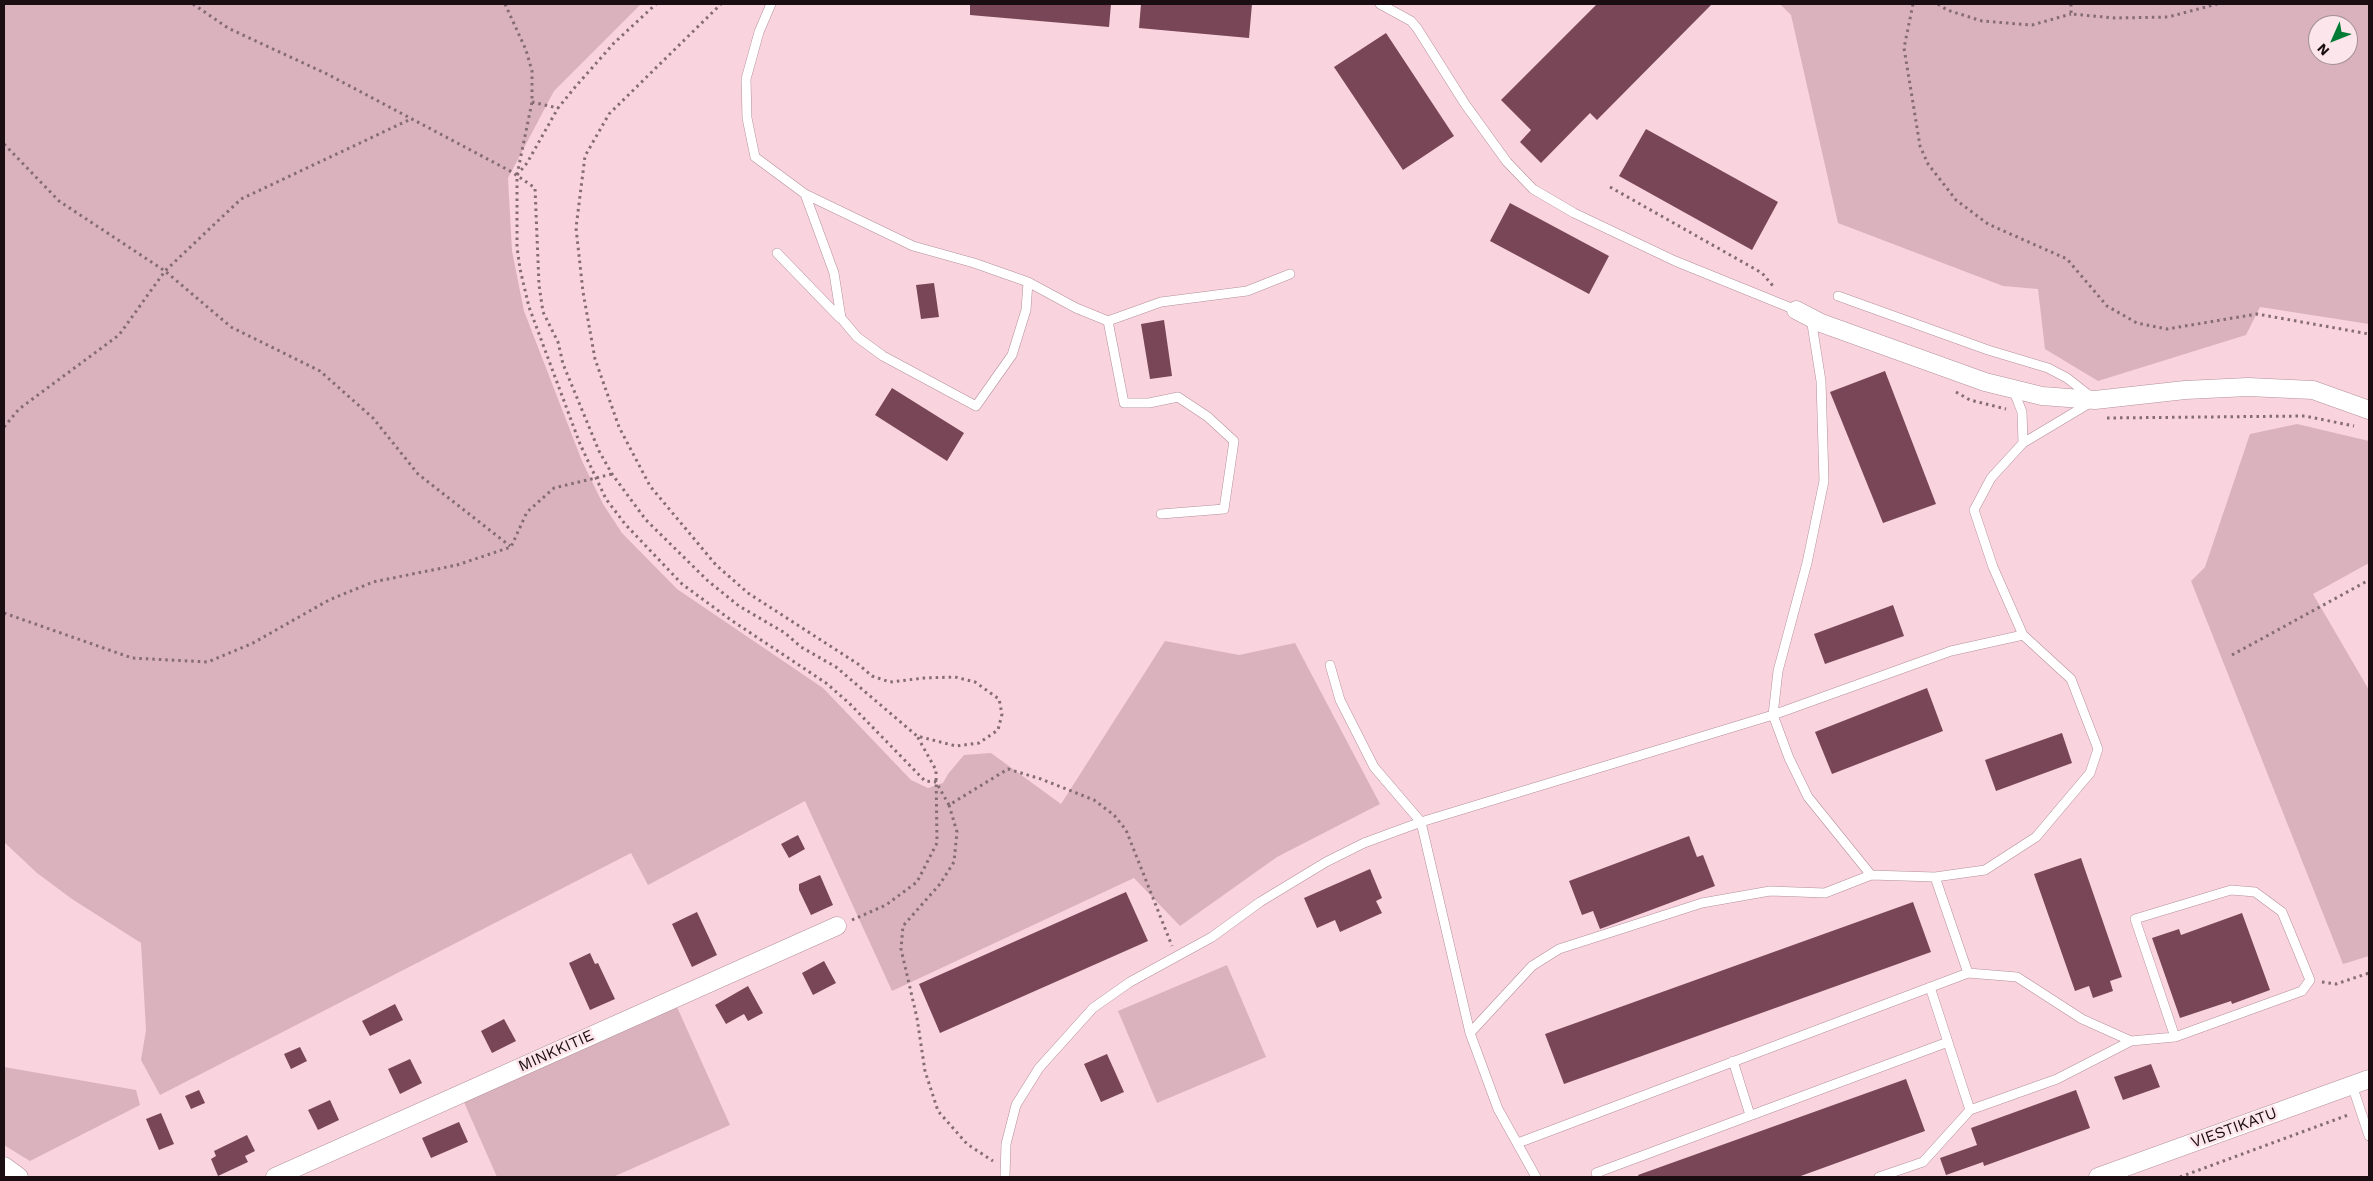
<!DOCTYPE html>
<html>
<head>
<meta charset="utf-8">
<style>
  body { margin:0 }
  #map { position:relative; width:2373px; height:1181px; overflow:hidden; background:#f9d3de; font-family:"Work Sans",sans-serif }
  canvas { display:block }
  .frame { position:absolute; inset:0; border:5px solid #1a0e12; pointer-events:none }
  .north { position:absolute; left:2308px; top:15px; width:50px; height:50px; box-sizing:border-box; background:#fce5eb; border:1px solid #a28f94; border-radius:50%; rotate:226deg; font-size:14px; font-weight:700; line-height:20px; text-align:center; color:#1a0e12 }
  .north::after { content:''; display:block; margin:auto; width:18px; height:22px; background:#027c34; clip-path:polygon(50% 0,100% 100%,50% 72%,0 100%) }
</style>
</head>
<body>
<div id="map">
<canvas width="2373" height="1181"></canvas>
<div class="frame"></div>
<div class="north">N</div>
</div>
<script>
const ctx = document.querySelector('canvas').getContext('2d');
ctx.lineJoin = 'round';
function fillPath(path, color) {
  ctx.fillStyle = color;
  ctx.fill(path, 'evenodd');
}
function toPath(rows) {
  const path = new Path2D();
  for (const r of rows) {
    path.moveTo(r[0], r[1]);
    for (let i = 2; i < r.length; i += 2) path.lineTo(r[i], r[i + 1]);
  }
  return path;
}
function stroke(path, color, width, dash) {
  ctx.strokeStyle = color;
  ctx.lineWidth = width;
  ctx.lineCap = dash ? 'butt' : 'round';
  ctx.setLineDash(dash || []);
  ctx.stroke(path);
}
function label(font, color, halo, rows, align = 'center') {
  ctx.font = font + ' "Work Sans",sans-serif';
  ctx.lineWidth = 5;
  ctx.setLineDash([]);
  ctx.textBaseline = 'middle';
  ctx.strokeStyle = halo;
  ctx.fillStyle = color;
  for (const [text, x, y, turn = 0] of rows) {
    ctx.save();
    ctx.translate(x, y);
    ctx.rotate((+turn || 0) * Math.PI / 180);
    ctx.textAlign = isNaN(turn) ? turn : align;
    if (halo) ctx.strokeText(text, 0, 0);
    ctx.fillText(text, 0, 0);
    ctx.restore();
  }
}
const green = toPath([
  [4,4,641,4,554,91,508,178,512,251,524,311,582,461,603,504,622,533,677,589,823,688,911,780,928,788,943,783,948,774,964,755,991,753,1061,804,1165,641,1239,655,1295,643,1380,804,1277,857,1180,926,1134,878,892,991,805,801,648,885,631,853,160,1095,141,1060,146,1030,141,943,72,899,37,873,4,842],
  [1780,4,2369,4,2369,324,2260,307,2246,335,2098,381,2045,349,2038,289,2003,286,1838,223,1791,15],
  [2318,25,2348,25,2348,55,2318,55],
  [2297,424,2369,441,2369,563,2313,594,2369,690,2369,956,2343,964,2191,581,2205,567,2250,434],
  [1227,965,1266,1057,1157,1103,1118,1011],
  [677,1007,730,1125,613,1177,497,1177,463,1100],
  [4,1067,136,1090,140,1105,30,1161,4,1145]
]);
const building = toPath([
  [970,4,1111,4,1109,27,970,15],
  [1141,4,1252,4,1249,38,1139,28],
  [1597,4,1712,4,1597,120,1590,113,1541,163,1520,142,1531,130,1501,100],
  [1386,33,1454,136,1403,170,1334,67],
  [1646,129,1778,202,1752,250,1619,176],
  [1510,203,1609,256,1589,294,1490,241],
  [934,283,939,317,921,319,916,285],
  [1164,320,1172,376,1150,379,1141,324],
  [1885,371,1936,504,1883,523,1830,392],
  [892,388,964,433,947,461,875,415],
  [1893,605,1904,636,1825,664,1814,634],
  [1927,688,1943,731,1832,774,1815,732],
  [2062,733,2072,763,1996,791,1985,760],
  [798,835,805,849,789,858,781,844],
  [1689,836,1697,857,1703,855,1715,886,1600,929,1593,911,1582,915,1569,881],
  [2081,858,2122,977,2110,981,2113,991,2093,998,2089,986,2075,991,2034,874],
  [1370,869,1382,898,1376,901,1382,913,1340,932,1335,920,1317,928,1304,898],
  [820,875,833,905,811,915,799,890,799,884],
  [1126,892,1148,941,940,1033,919,984],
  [1913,902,1931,952,1564,1084,1545,1034],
  [697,912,717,955,692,967,672,924],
  [2242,913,2270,990,2232,1004,2231,1001,2180,1018,2152,938,2179,929,2181,935],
  [590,953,595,964,598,963,615,999,590,1010,569,963],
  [824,961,836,983,813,995,802,973],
  [748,986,763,1013,748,1021,744,1014,726,1024,715,1005],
  [395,1004,403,1020,370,1036,362,1021],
  [504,1019,516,1041,492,1053,481,1031],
  [300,1047,307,1061,291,1069,284,1054],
  [1107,1054,1124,1092,1101,1102,1084,1064],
  [410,1059,422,1083,400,1094,388,1069],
  [2151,1064,2160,1087,2123,1100,2114,1077],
  [1906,1079,1925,1131,1798,1177,1639,1177,1638,1175],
  [199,1090,205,1103,191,1109,185,1096],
  [2076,1090,2090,1128,1984,1166,1983,1162,1946,1175,1940,1158,1977,1145,1971,1128],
  [330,1100,339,1120,318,1130,308,1110],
  [161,1113,174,1144,159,1150,146,1119],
  [459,1122,468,1142,431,1158,422,1138],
  [247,1135,255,1151,245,1156,248,1162,218,1176,211,1159,216,1156,214,1151]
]);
const path = toPath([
  [193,4,228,28,329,75,512,172,535,188,539,285,543,312,558,342,563,364,599,451,612,474,646,520,708,581,739,606,785,633,801,647,836,667,917,736,956,746,979,743,998,730,1002,714,999,699,975,682,955,677,924,678,890,682,872,676,858,664,748,593,716,565,650,486,619,427,595,359,583,292,576,228,585,156,609,114,721,4],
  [505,4,526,50,532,71,532,102,517,175,517,247,520,269,529,307,580,444,606,499,625,524,682,584,731,620,826,683,849,703,925,781,936,782,949,805,1008,769,1041,779,1094,800,1114,815,1126,830,1172,946],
  [1913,4,1904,48,1920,146,1928,164,1956,200,1988,224,2067,259,2107,306,2137,323,2167,329,2257,314,2369,334],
  [1938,4,1947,10,1982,21,2032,25,2071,14],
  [2071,4,2071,14,2115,18,2168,17,2217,4],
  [532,102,558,108],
  [4,144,59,201,165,271,231,327,320,371,373,418,418,474,510,546],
  [517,175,527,163,558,108,576,86,614,43,656,4],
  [1610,187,1762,273,1773,286],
  [1956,392,1970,400,2006,409],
  [2107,418,2305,416,2354,426],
  [4,427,19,409,119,335,165,271,241,199,411,119],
  [4,613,132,658,208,662,253,643,329,600,373,582,457,565,511,547,527,512,554,488,612,474],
  [2232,655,2369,580],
  [949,805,957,832,954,862,940,884,903,926,901,949,917,1018,925,1071,938,1111,967,1144,993,1161],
  [852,920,886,905,917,882,937,843,936,770,917,736],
  [2322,982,2336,984,2369,973],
  [2180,1177,2348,1115]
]);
const lane = toPath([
  [771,4,759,32,746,79,747,118,755,157,805,194,913,246,974,263,1028,282,1076,308,1108,321,1124,403,1149,403,1178,397,1208,417,1234,441,1224,509,1161,514],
  [1380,4,1411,21,1417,28,1465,104,1507,162,1533,189,1574,213,1675,261,1796,310],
  [805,194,834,273,841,318,857,337,883,356,976,406,1012,355,1026,310,1028,282],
  [777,253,840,318],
  [1811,318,1821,381,1824,481,1807,563,1778,671,1773,715,1789,758,1808,797,1871,875,1935,877,1985,870,2036,837,2090,773,2098,749,2071,679,2023,635,1993,567,1974,510,1991,478,2023,443,2095,400,2067,378,2048,368,1988,350,1838,296],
  [1108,321,1161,302,1247,291,1290,274],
  [2013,389,2022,412,2023,443],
  [1330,665,1340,700,1374,767,1421,822,1470,1033,1498,1109,1536,1177],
  [1935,877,1968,973],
  [1930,987,1970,1110],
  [1470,1033,1532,966,1559,949,1702,903,1770,891,1825,893,1871,875],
  [1733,1061,1750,1115],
  [2352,1085,2369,1136],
  [1518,1143,1968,973,2017,977,2082,1019,2131,1041,2175,1037,2302,991,2310,980,2282,912,2255,892,2231,890,2135,919,2175,1037],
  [1005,1177,1006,1144,1016,1105,1039,1068,1093,1008,1130,982,1212,937,1260,902,1326,862,1364,843,1421,822,1773,715,1951,651,2023,635],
  [1598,1177,1596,1173,1948,1042],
  [1879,1177,1923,1162,1970,1110,2057,1079,2131,1041]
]);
const street = toPath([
  [1796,310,1821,323,1985,382,2042,396,2095,400,2185,390,2248,387,2313,390,2369,410],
  [4,1166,19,1177],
  [275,1177,837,926],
  [2098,1177,2369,1079]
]);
const streetNames = [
  ["MINKKITIE",556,1051,-24],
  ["VIESTIKATU",2234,1128,-20]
];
fillPath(green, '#d9b2bd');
fillPath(building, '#794657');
stroke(lane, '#b4909b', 10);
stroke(street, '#b4909b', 19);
stroke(path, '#856c74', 3, [2.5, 4]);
stroke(lane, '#fff', 9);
stroke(street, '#fff', 18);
label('16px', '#1a0e12', '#fce5eb', streetNames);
</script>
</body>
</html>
